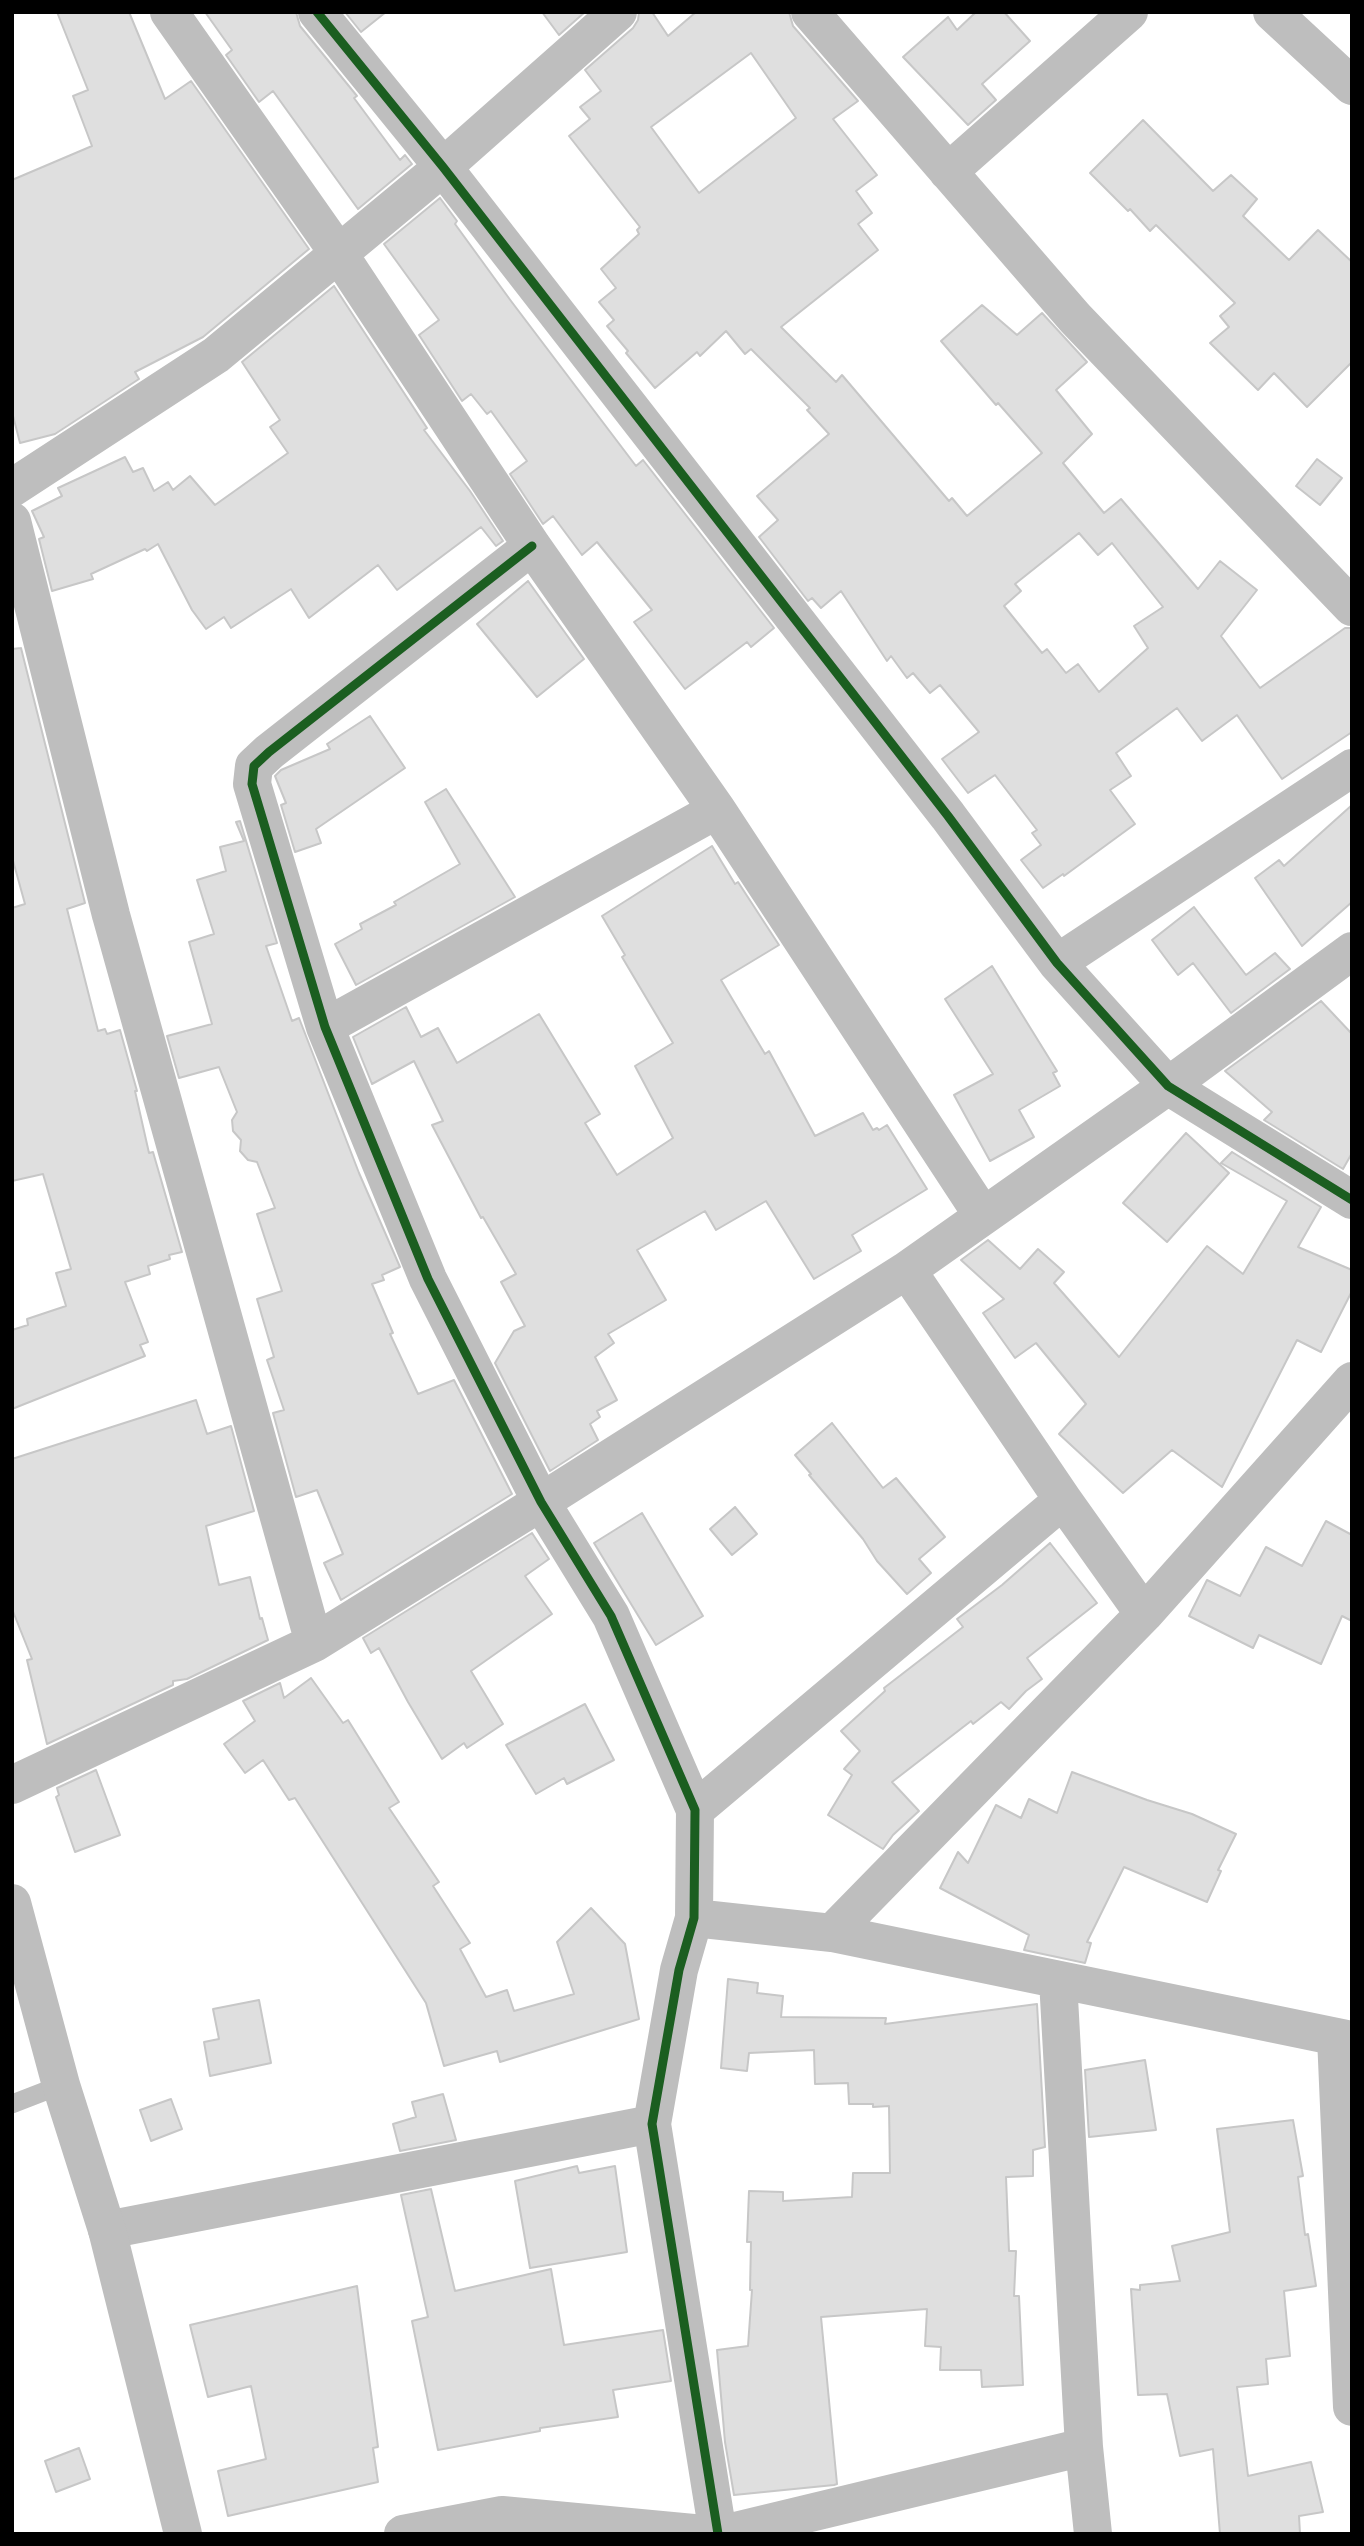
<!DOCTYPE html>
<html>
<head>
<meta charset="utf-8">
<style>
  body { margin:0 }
  #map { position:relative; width:1364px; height:2546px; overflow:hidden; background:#fff; font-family:"PT Sans Narrow",sans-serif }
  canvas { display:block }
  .frame { position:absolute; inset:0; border:14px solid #000; pointer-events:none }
</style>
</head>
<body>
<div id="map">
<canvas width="1364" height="2546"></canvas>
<div class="frame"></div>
</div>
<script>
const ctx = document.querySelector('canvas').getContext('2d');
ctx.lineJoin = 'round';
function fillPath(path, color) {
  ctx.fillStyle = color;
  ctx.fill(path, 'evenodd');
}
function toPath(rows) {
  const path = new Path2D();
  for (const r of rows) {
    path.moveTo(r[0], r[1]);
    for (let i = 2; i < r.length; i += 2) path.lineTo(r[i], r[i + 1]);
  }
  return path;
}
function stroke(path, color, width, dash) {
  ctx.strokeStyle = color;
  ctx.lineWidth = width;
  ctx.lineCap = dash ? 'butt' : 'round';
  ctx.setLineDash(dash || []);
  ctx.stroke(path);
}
const building = toPath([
  [57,12,129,12,165,99,191,81,309,249,203,337,135,372,139,379,55,434,20,443,12,412,12,180,92,146,73,96,88,90,57,12],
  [205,12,296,12,300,26,357,96,354,98,400,160,405,155,412,164,358,209,273,91,259,102,226,55,232,50,205,12],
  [345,12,386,12,361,32,345,12],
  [542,12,585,12,559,35,542,12],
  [639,12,652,12,668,36,696,12,789,12,793,26,858,101,833,119,877,175,856,191,872,213,858,224,878,250,781,327,836,382,842,375,949,501,952,498,967,516,1042,453,998,403,996,405,941,341,982,305,1017,335,1042,313,1087,362,1056,390,1092,434,1063,463,1104,513,1121,499,1198,589,1220,561,1257,590,1221,636,1260,688,1345,628,1352,628,1352,732,1282,779,1237,715,1202,741,1177,708,1116,753,1131,776,1110,790,1135,824,1064,876,1063,874,1043,888,1021,860,1041,845,1032,833,1037,830,995,775,968,793,942,759,979,732,940,685,930,693,913,673,907,678,891,656,887,661,841,591,821,608,812,598,808,601,759,537,778,520,757,496,829,434,807,410,810,408,751,349,745,354,726,331,700,356,697,352,655,388,626,353,628,351,607,326,614,320,599,302,616,288,601,269,639,234,637,230,640,227,569,136,590,119,580,107,601,91,585,70,633,28,638,20,639,12],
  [751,53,796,118,699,193,651,127,751,53],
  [1079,533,1098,555,1112,543,1163,607,1134,626,1148,648,1099,692,1078,664,1066,673,1047,649,1042,653,1004,606,1021,591,1015,584,1079,533],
  [976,12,1004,12,1030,41,982,84,996,100,968,125,903,57,948,17,957,30,976,12],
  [1143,120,1213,191,1231,175,1257,199,1243,216,1289,260,1318,230,1352,262,1352,362,1307,407,1274,373,1258,390,1210,343,1229,327,1220,316,1235,303,1156,225,1150,231,1130,209,1128,211,1090,173,1143,120],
  [440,198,457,221,455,224,511,301,636,466,643,460,774,628,751,647,747,642,685,689,634,622,652,610,597,542,582,555,553,516,543,524,510,474,527,461,491,411,487,414,471,394,462,401,419,335,439,320,384,244,440,198],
  [334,286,427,428,424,430,470,491,503,541,496,546,481,527,397,590,378,565,309,618,291,589,231,628,224,617,206,629,192,610,158,544,147,551,145,549,91,574,93,579,52,591,39,539,44,537,32,511,62,496,58,488,125,457,133,472,143,468,154,491,168,482,173,490,190,476,215,505,288,453,270,427,280,420,242,362,334,286],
  [1317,459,1342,478,1320,505,1296,486,1317,459],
  [528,581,584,659,537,697,477,624,528,581],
  [21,648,85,903,67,909,98,1031,105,1029,107,1034,120,1030,137,1091,135,1091,149,1153,153,1152,182,1252,169,1255,170,1259,148,1266,150,1274,125,1282,148,1342,140,1345,145,1356,12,1409,12,1330,28,1325,27,1319,66,1306,56,1273,71,1269,43,1174,12,1181,12,908,25,904,12,857,12,649,21,648],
  [370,716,405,768,316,829,321,843,295,852,281,805,286,803,275,776,281,770,330,749,327,744,370,716],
  [446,789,515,897,356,985,335,944,362,929,360,924,396,905,394,902,460,864,425,802,446,789],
  [1352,805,1352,902,1302,946,1255,878,1279,860,1284,866,1352,805],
  [240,821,277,943,266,946,292,1021,299,1018,359,1173,400,1267,382,1275,384,1280,372,1284,393,1333,390,1334,418,1394,454,1380,512,1494,341,1600,324,1563,343,1554,317,1490,296,1497,273,1413,284,1410,267,1360,274,1357,257,1299,282,1291,257,1214,275,1208,257,1162,248,1160,240,1151,241,1140,233,1131,232,1120,237,1112,219,1067,179,1078,167,1036,212,1024,189,942,214,934,197,880,226,871,220,847,244,841,236,822,240,821],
  [712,846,735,884,738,882,779,945,721,980,765,1054,769,1051,815,1136,863,1113,873,1130,877,1128,879,1130,887,1125,927,1189,852,1235,861,1251,814,1279,766,1201,716,1230,705,1211,637,1250,666,1300,608,1334,614,1343,595,1357,617,1400,597,1411,600,1417,590,1424,598,1440,550,1471,495,1363,514,1331,525,1326,501,1282,516,1274,483,1217,481,1218,432,1125,443,1121,414,1061,372,1084,353,1037,406,1007,421,1037,438,1028,457,1063,539,1014,600,1114,585,1123,617,1175,673,1138,635,1066,673,1043,622,957,625,955,602,916,712,846],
  [1194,907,1246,975,1275,953,1290,969,1231,1013,1193,963,1178,975,1152,940,1194,907],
  [992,966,1057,1071,1053,1073,1060,1086,1019,1110,1034,1137,990,1161,954,1095,993,1074,945,999,992,966],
  [1321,1001,1352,1034,1352,1153,1343,1169,1264,1120,1272,1112,1225,1071,1321,1001],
  [1186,1133,1229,1173,1167,1242,1123,1203,1186,1133],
  [1232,1152,1321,1207,1298,1247,1352,1270,1352,1291,1321,1352,1297,1340,1222,1487,1172,1450,1123,1493,1059,1434,1086,1404,1036,1343,1015,1358,983,1313,1004,1299,961,1260,988,1240,1020,1269,1038,1249,1064,1272,1054,1283,1119,1357,1207,1246,1243,1274,1287,1201,1221,1163,1232,1152],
  [196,1400,207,1434,231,1426,254,1511,206,1526,219,1585,250,1577,260,1619,262,1618,268,1640,187,1679,173,1681,173,1685,47,1744,27,1660,32,1659,12,1609,12,1459,196,1400],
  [832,1423,883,1488,896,1478,945,1537,919,1559,931,1573,907,1594,877,1561,863,1539,809,1475,811,1474,795,1455,832,1423],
  [735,1507,757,1534,732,1555,710,1529,735,1507],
  [642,1513,703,1616,656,1645,594,1543,642,1513],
  [1326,1521,1352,1535,1352,1621,1342,1616,1321,1664,1259,1635,1253,1648,1189,1616,1207,1580,1240,1596,1266,1547,1302,1566,1326,1521],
  [532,1533,549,1559,525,1576,552,1614,471,1671,503,1724,467,1748,464,1743,442,1759,408,1702,379,1648,371,1653,363,1638,532,1533],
  [1050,1543,1097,1603,1027,1658,1042,1679,1026,1691,1009,1709,1001,1702,973,1724,971,1721,892,1782,919,1811,893,1835,883,1849,828,1815,852,1775,844,1769,860,1751,841,1731,885,1691,884,1688,963,1627,957,1619,1002,1585,1050,1543],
  [311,1678,343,1723,348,1720,399,1802,389,1808,439,1882,433,1886,470,1943,460,1949,486,1997,507,1990,514,2011,574,1994,557,1942,591,1908,625,1944,639,2019,500,2062,497,2051,444,2066,426,2003,295,1798,289,1800,263,1760,245,1773,224,1744,255,1721,243,1701,280,1683,284,1698,311,1678],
  [585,1704,614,1760,567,1784,564,1778,536,1794,506,1745,585,1704],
  [96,1770,120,1835,75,1852,56,1797,59,1795,57,1788,96,1770],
  [1072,1772,1147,1800,1192,1814,1236,1834,1218,1870,1221,1871,1207,1902,1124,1867,1087,1942,1091,1943,1085,1963,1024,1950,1029,1935,940,1888,958,1852,968,1863,996,1805,1021,1818,1029,1799,1057,1813,1072,1772],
  [728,1979,758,1983,757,1993,783,1996,781,2017,886,2018,885,2024,1037,2004,1045,2147,1033,2150,1033,2176,1006,2177,1009,2251,1016,2251,1014,2296,1019,2296,1023,2385,982,2387,981,2370,940,2370,941,2347,925,2346,927,2309,821,2317,837,2484,834,2485,734,2495,725,2442,717,2350,748,2346,752,2290,750,2290,751,2242,747,2242,749,2191,783,2192,783,2201,852,2197,853,2173,890,2173,889,2106,873,2107,873,2104,849,2104,848,2083,815,2084,814,2050,749,2053,747,2071,721,2068,728,1979],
  [259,2000,271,2063,210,2076,204,2042,219,2039,213,2009,259,2000],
  [1145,2060,1156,2130,1089,2137,1085,2070,1145,2060],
  [443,2094,456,2140,400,2151,393,2124,416,2117,412,2102,443,2094],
  [171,2099,182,2129,151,2141,140,2110,171,2099],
  [1293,2120,1303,2176,1298,2177,1305,2235,1308,2234,1316,2286,1284,2291,1290,2356,1266,2359,1268,2384,1237,2387,1248,2476,1311,2462,1323,2512,1299,2516,1300,2534,1220,2534,1213,2449,1180,2456,1167,2394,1138,2395,1131,2289,1140,2290,1140,2285,1180,2281,1172,2246,1230,2232,1217,2129,1293,2120],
  [577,2166,579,2173,615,2166,627,2252,530,2268,515,2181,577,2166],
  [431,2189,455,2291,551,2269,564,2345,663,2330,671,2381,613,2390,618,2417,540,2428,540,2431,438,2450,412,2321,428,2317,401,2195,431,2189],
  [357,2286,378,2447,373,2448,378,2482,228,2516,218,2471,266,2459,251,2386,208,2397,190,2325,357,2286],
  [79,2448,90,2479,56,2492,45,2461,79,2448]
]);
const service = toPath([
  [12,2104,61,2085]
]);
const minor = toPath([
  [169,12,339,254,532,546,717,810,983,1216],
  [317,12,443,167,948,816,1057,963,1168,1086,1352,1200],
  [810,12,1075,318,1352,607],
  [1272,12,1352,86],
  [948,172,1129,12],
  [12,488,216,355,443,167,618,12],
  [12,521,111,915,314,1643],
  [532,546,269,752,254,766,252,784,325,1027,428,1279,541,1502,611,1616,695,1810,694,1918,679,1970,652,2124,718,2534],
  [1057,963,1352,768],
  [325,1027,717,810],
  [907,1270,1063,1500,1144,1614],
  [12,1785,314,1643,541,1502,907,1270,1168,1086,1352,951],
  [695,1810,1063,1500],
  [694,1918,832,1933,1352,2040],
  [832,1933,1144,1614,1352,1381],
  [1058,1980,1084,2447,1093,2534],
  [1336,2037,1352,2407],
  [107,2230,652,2124],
  [403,2534,502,2515,704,2534],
  [723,2534,1084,2447]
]);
const tertiary = toPath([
  [12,1903,61,2085,107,2230,183,2534]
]);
const cycleway = toPath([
  [317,12,443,167,948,816,1057,963,1168,1086,1352,1200],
  [532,546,269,752,254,766,252,784,325,1027,428,1279,541,1502,611,1616,695,1810,694,1918,679,1970,652,2124,718,2534]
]);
fillPath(building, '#dfdfdf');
stroke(building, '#c7c7c7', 2);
stroke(service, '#bebebe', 19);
stroke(minor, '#bebebe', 38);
stroke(tertiary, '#bebebe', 38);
stroke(cycleway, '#1b5e20', 9);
</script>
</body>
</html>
